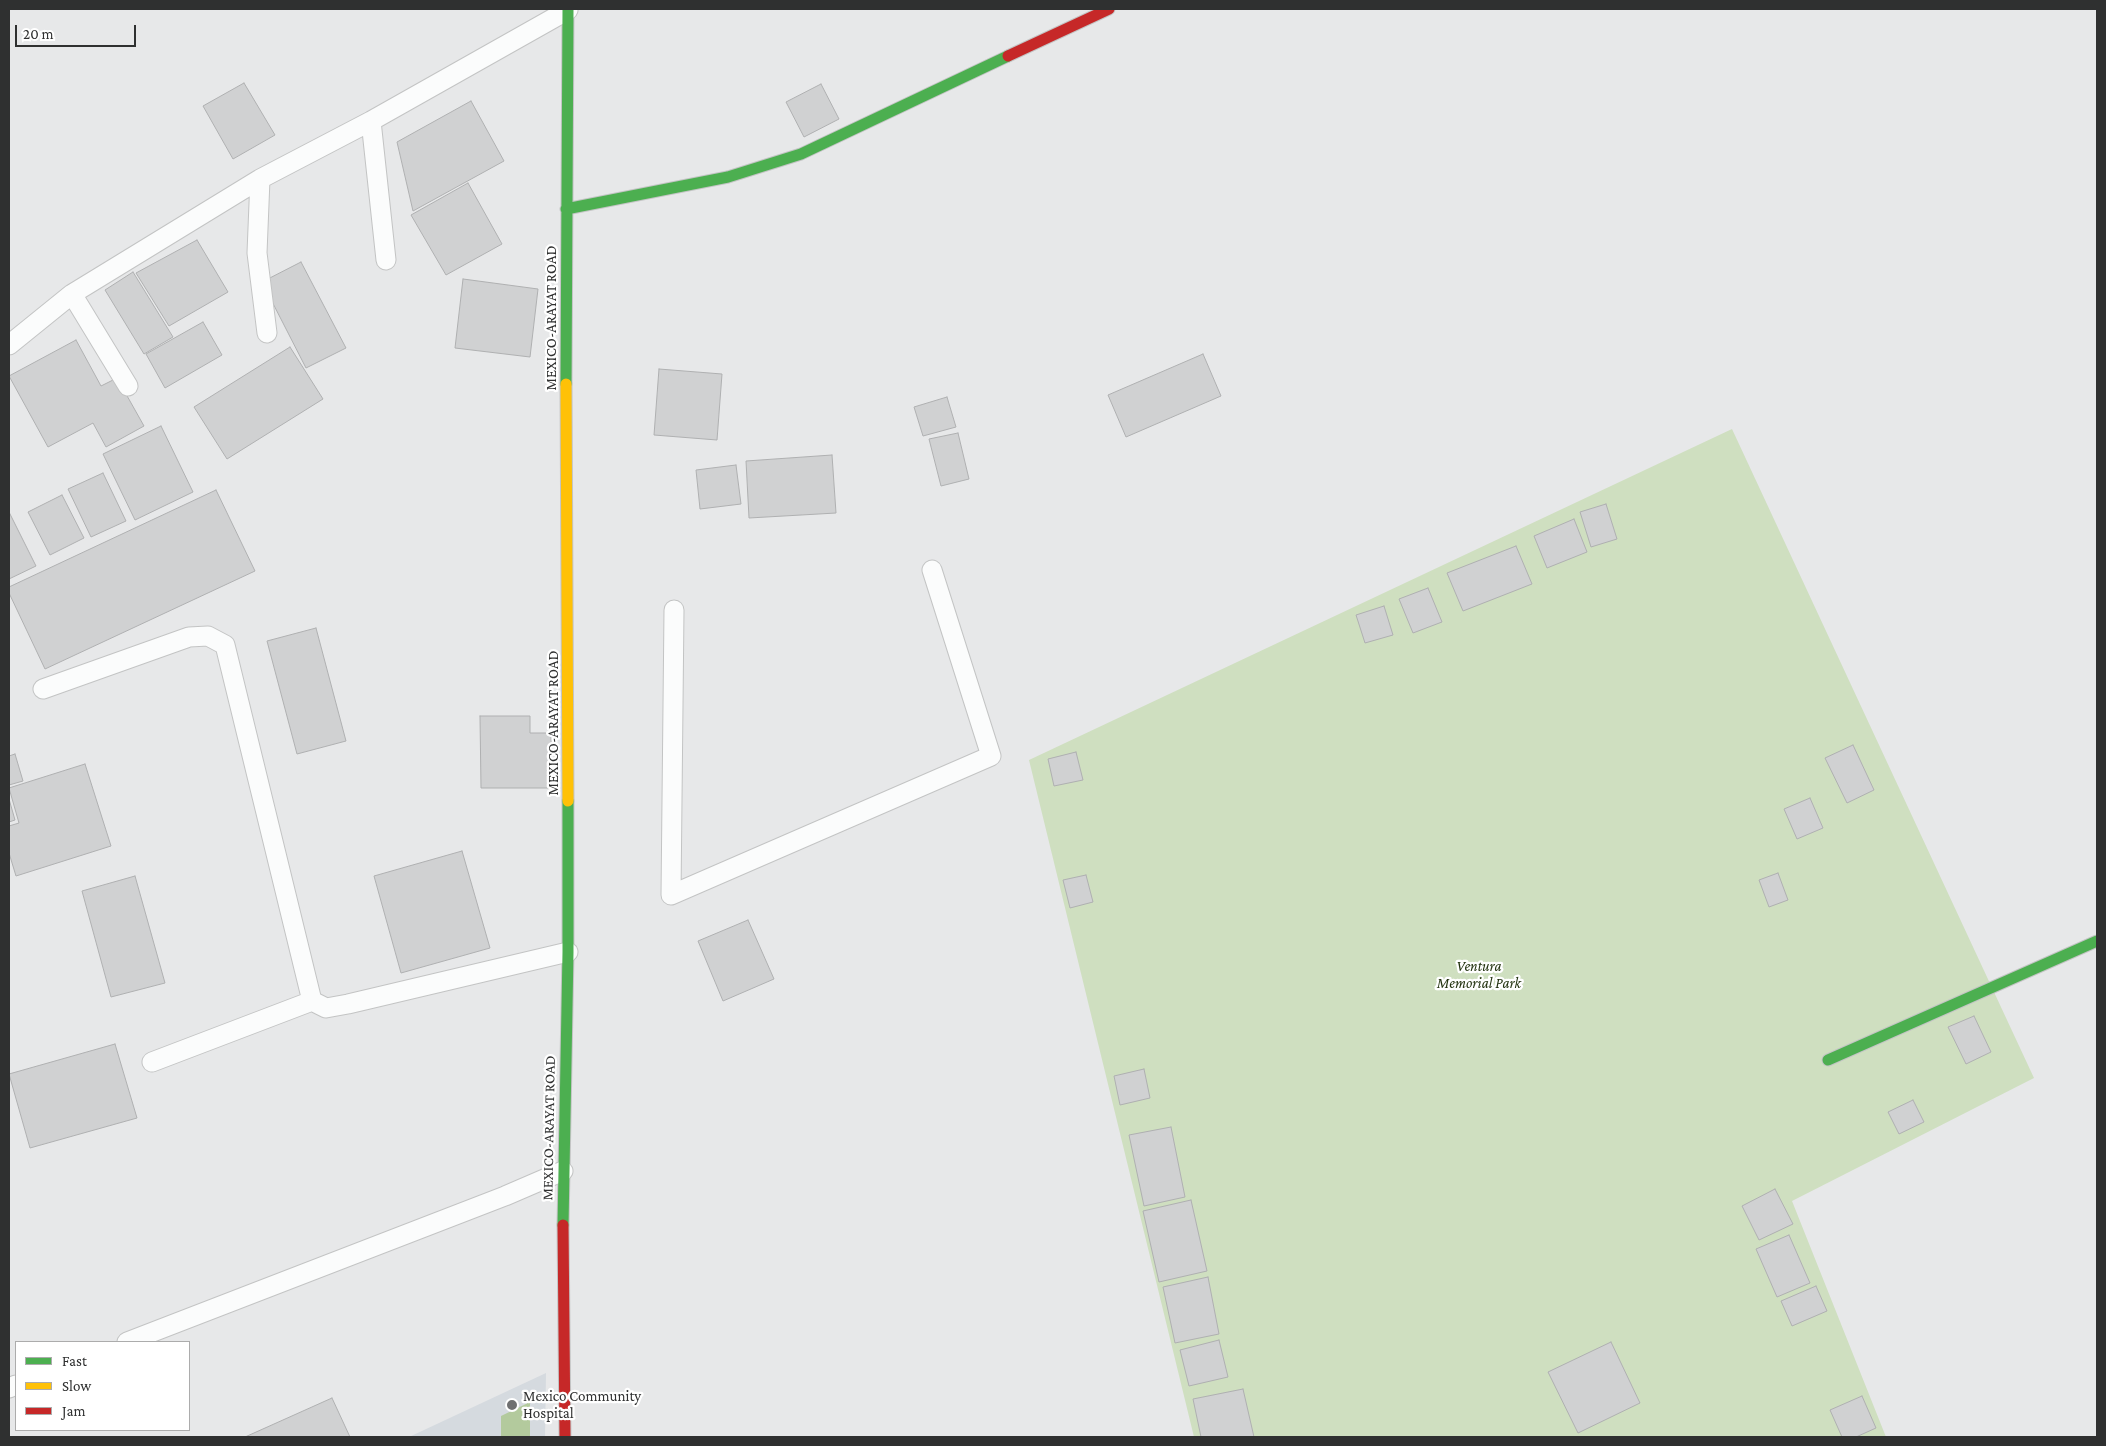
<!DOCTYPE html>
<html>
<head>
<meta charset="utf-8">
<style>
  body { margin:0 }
  #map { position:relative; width:2106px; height:1446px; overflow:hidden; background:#e7e8e9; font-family:"Crimson Pro",serif }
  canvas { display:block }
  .frame { position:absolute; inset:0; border:10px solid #2f3030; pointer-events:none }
  .legend { position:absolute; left:15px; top:1341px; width:175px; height:90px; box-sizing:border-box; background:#fff; border:1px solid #acacac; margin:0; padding:6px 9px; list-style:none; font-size:15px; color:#2f3030 }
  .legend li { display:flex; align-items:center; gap:10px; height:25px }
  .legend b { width:25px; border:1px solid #acacac }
  .scale { position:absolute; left:15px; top:25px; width:121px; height:22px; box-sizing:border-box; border:2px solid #2f3030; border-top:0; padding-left:6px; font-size:15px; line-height:18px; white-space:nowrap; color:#2f3030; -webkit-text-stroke:4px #fff; paint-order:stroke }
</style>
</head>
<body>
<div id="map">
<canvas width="2106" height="1446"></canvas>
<div class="frame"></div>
<ul class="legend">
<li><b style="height:6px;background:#4caf50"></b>Fast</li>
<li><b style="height:6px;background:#ffc107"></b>Slow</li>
<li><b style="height:6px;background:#c62828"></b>Jam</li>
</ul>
<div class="scale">20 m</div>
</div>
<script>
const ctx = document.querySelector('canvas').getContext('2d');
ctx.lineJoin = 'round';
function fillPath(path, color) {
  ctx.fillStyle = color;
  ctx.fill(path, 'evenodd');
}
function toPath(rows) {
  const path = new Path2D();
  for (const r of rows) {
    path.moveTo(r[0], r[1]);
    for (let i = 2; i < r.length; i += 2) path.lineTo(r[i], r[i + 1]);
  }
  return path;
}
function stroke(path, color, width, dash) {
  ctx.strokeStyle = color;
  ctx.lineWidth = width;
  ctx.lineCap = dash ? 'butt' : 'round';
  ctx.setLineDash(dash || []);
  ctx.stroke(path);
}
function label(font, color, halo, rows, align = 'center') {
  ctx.font = font + ' "Crimson Pro",serif';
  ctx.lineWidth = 4.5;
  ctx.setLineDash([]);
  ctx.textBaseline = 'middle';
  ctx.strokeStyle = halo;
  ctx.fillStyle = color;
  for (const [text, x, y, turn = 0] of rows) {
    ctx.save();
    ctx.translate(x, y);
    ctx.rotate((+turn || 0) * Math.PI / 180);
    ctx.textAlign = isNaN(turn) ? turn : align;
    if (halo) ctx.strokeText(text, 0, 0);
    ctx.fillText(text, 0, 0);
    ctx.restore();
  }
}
const built = toPath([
  [546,1373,545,1437,409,1437]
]);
const green = toPath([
  [1732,429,2034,1078,1792,1201,1886,1437,1194,1437,1029,760]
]);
const forest = toPath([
  [530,1402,530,1437,501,1437,501,1416]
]);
const building = toPath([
  [244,83,275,135,233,159,203,106,244,83],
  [821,84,839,119,804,137,786,102,821,84],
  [471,101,504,161,413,211,397,142,471,101],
  [468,183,502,244,446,275,411,215,468,183],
  [197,240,228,292,169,326,136,273,197,240],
  [301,262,346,348,306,368,262,282,301,262],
  [133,272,173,337,144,354,105,290,133,272],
  [463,279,538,289,530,357,455,348,463,279],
  [203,322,222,355,165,388,146,354,203,322],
  [76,340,101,386,117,378,144,426,106,447,93,423,48,447,9,376,76,340],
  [290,347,323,399,227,459,194,407,290,347],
  [1203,354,1221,396,1126,437,1108,395,1203,354],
  [659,369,722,374,717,440,654,435,659,369],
  [947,397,956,427,923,436,914,407,947,397],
  [161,426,193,492,135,520,103,454,161,426],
  [958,433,969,479,941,486,929,439,958,433],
  [832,455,836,513,749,518,746,461,832,455],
  [736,465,741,504,700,509,696,470,736,465],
  [103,473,126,521,91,537,68,489,103,473],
  [216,490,255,571,45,669,9,593,9,587,216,490],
  [62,495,84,538,50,555,28,512,62,495],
  [1606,504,1617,539,1591,547,1580,512,1606,504],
  [9,512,36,566,9,579,9,512],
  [1574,519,1587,552,1547,568,1534,536,1574,519],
  [1516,546,1532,584,1463,611,1447,573,1516,546],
  [1428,588,1442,622,1413,633,1399,599,1428,588],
  [1384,606,1393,635,1365,643,1356,615,1384,606],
  [316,628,346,741,297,754,267,641,316,628],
  [480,716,530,716,530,733,551,733,552,788,481,788,480,716],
  [1853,745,1874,790,1847,803,1825,758,1853,745],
  [1076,752,1083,780,1054,786,1048,759,1076,752],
  [15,754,23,781,9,785,9,756,15,754],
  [85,764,111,846,16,876,9,853,9,826,19,823,9,788,85,764],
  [1810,798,1823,828,1797,839,1784,809,1810,798],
  [9,799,15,820,9,822,9,799],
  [462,851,490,948,401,973,374,876,462,851],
  [1778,873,1788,900,1769,907,1759,880,1778,873],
  [1086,875,1093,902,1070,908,1063,880,1086,875],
  [135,876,165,983,111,997,82,891,135,876],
  [748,920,774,979,723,1001,698,941,748,920],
  [1974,1016,1991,1052,1966,1064,1948,1027,1974,1016],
  [115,1044,137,1118,30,1148,9,1074,115,1044],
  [1144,1069,1150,1098,1120,1105,1114,1076,1144,1069],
  [1913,1100,1924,1122,1899,1134,1888,1112,1913,1100],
  [1171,1127,1185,1197,1144,1206,1129,1135,1171,1127],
  [1775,1189,1793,1224,1759,1240,1742,1206,1775,1189],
  [1191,1200,1207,1271,1159,1282,1143,1211,1191,1200],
  [1789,1235,1810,1283,1777,1297,1756,1249,1789,1235],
  [1208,1277,1219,1334,1175,1343,1163,1287,1208,1277],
  [1816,1286,1827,1311,1792,1326,1781,1301,1816,1286],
  [1219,1340,1228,1377,1189,1386,1180,1350,1219,1340],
  [1611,1342,1640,1403,1578,1433,1548,1372,1611,1342],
  [1243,1389,1254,1437,1201,1437,1193,1399,1243,1389],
  [1862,1396,1876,1428,1856,1437,1842,1437,1830,1410,1862,1396],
  [332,1398,350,1437,245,1437,332,1398]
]);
const lane = toPath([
  [371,121,386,260],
  [260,179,257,253,267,333],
  [72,294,128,386],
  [9,345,72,294,260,179,371,121,568,10],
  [674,610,671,895,991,756,932,570],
  [43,689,189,637,208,636,225,645,312,1001],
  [152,1062,312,1001,326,1008,348,1004,568,952],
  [127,1342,505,1196,563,1171],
  [9,1388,16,1385]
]);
const fast = toPath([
  [566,209,728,177,801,154,1008,56],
  [566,384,568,9],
  [1828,1060,2097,941],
  [563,1225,568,952,568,801]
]);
const slow = toPath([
  [566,384,568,801]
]);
const jam = toPath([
  [1008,56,1109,9],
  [563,1225,565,1437]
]);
const markers = [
  [512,1405,6,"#6f7071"]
];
const streetNames = [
  ["MEXICO-ARAYAT ROAD",551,318,-90],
  ["MEXICO-ARAYAT ROAD",553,723,-90],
  ["MEXICO-ARAYAT ROAD",549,1128,-89]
];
const parkNames = [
  ["Ventura",1479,966],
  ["Memorial Park",1479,983]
];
const poiNames = [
  ["Mexico Community",523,1396],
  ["Hospital",523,1413]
];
fillPath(built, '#d5dadf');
fillPath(green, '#cfdfc0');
fillPath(forest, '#b3ca9d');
fillPath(building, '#d0d1d2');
stroke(building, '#afb0b1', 1);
stroke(lane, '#c3c4c4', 21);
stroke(fast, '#c3c4c4', 13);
stroke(slow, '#c3c4c4', 13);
stroke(jam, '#c3c4c4', 13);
stroke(lane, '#fbfcfc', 19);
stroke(fast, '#4caf50', 11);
stroke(slow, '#ffc107', 11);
stroke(jam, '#c62828', 11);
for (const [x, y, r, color] of markers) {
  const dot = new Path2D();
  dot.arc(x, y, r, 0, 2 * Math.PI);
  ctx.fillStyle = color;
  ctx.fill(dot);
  stroke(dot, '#fff', 2);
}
label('15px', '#2f3030', '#fff', streetNames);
label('italic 15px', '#22320f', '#fff', parkNames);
label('15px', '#2f3030', '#fff', poiNames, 'left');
</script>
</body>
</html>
